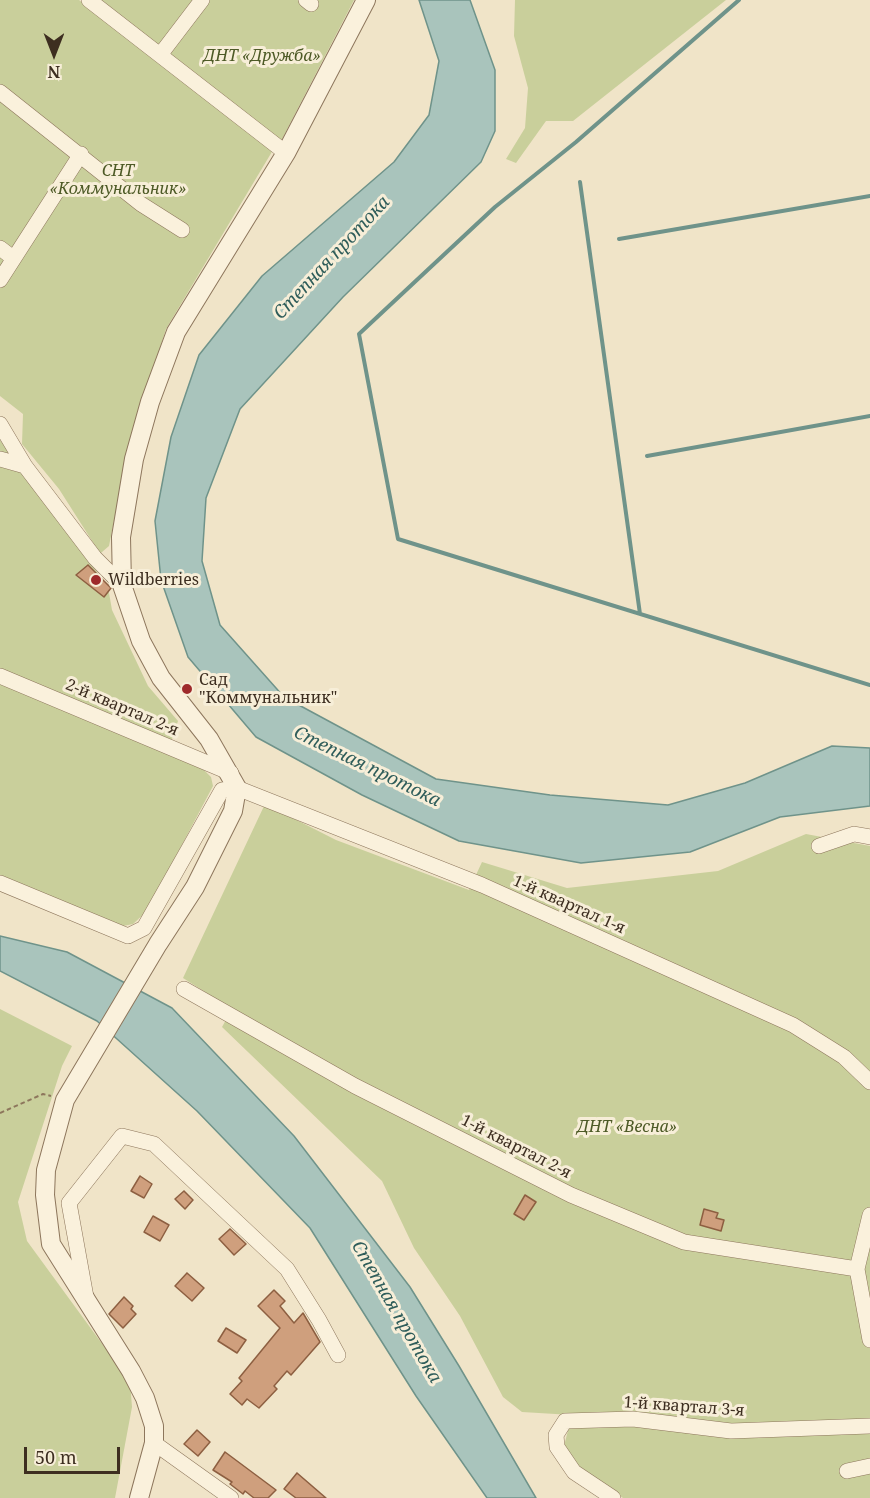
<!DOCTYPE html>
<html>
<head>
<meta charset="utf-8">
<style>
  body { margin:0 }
  #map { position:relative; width:870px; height:1498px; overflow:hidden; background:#f0e4c8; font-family:"Noto Serif",serif }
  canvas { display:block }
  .north { position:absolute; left:24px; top:24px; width:60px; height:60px; -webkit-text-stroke:4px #f7eed8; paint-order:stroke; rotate:180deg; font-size:16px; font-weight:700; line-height:24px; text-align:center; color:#3d2e20 }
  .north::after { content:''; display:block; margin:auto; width:21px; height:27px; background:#3d2e20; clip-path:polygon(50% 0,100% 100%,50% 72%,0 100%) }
  .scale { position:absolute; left:24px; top:1447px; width:96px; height:27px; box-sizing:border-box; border:3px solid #3d2e20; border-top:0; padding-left:8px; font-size:18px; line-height:21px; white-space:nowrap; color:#3d2e20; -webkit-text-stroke:4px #f7eed8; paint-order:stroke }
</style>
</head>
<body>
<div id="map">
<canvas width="870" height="1498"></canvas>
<div class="north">N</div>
<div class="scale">50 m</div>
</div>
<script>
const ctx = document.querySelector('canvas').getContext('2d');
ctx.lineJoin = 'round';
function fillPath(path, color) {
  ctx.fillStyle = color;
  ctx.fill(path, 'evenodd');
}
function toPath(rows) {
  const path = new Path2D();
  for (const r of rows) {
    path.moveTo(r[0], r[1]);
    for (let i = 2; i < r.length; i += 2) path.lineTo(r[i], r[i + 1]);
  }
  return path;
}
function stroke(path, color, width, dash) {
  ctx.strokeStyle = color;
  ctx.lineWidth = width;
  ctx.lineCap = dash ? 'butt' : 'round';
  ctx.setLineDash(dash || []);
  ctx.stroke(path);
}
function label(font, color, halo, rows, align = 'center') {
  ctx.font = font + ' "Noto Serif",serif';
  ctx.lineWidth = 6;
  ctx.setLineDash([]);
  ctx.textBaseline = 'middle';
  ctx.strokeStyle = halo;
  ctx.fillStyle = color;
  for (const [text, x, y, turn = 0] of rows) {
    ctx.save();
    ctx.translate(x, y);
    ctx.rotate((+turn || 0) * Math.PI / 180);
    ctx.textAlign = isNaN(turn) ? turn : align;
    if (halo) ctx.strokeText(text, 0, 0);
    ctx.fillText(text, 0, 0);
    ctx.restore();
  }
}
const green = toPath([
  [0,0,79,0,273,150,166,329,128,449,109,546,95,558,94,544,59,489,22,444,23,414,0,396],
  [100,0,354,0,281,141],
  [515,0,726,0,573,121,546,121,516,163,506,159,525,128,528,88,514,36],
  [0,440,108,587,112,610,148,686,178,721,168,751,196,762,211,777,213,786,147,911,133,924,123,926,0,875],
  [265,804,336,840,469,890,482,862,567,888,718,871,806,834,870,846,870,1498,623,1498,578,1468,564,1446,572,1415,522,1412,503,1397,460,1316,414,1248,382,1181,222,1027,232,1009,183,978],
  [0,1009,72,1046,62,1066,18,1202,27,1241,130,1382,132,1407,115,1498,0,1498]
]);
const water = toPath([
  [419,0,470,0,495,70,495,131,481,162,343,297,240,409,206,498,202,561,220,625,284,697,436,779,550,795,668,805,745,783,832,746,870,748,870,806,780,817,690,852,581,863,459,841,362,795,256,737,188,657,161,580,155,521,171,437,199,355,262,276,394,162,429,115,439,61,419,0],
  [0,936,67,952,172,1008,294,1136,410,1287,459,1366,536,1498,487,1498,416,1396,310,1228,197,1111,97,1021,0,971,0,936]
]);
const stream = toPath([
  [739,0,576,142,495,207,359,334,398,539,870,685],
  [580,182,640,614],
  [619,239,870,196],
  [647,456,870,416]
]);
const building = toPath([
  [88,565,111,588,104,597,76,575,88,565],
  [140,1176,152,1184,144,1198,131,1191,140,1176],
  [184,1191,193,1200,185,1209,175,1199,184,1191],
  [525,1195,536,1202,524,1220,514,1214,525,1195],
  [704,1209,718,1213,716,1218,724,1220,721,1231,700,1225,704,1209],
  [153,1216,169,1225,160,1241,144,1232,153,1216],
  [230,1229,246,1244,234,1255,219,1239,230,1229],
  [187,1273,204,1288,192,1301,175,1286,187,1273],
  [274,1290,285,1301,280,1306,294,1323,303,1313,320,1342,291,1375,287,1371,274,1386,277,1389,259,1408,247,1399,242,1405,230,1394,242,1381,239,1378,280,1328,258,1306,274,1290],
  [124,1297,133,1306,131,1309,136,1314,123,1328,109,1314,124,1297],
  [226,1328,246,1340,237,1353,218,1341,226,1328],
  [197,1430,210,1442,198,1456,184,1444,197,1430],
  [225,1452,276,1490,268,1498,254,1498,245,1491,243,1494,230,1484,232,1482,213,1470,225,1452],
  [297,1473,326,1498,296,1498,284,1489,297,1473]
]);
const path = toPath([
  [0,1113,43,1094,51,1096]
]);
const minor = toPath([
  [89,0,286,153],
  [306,0,311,4],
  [160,55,202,0],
  [0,92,141,204,182,230],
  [0,248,13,258],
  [0,280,81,154],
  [0,424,25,466],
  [0,459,25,466,95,558,122,585],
  [0,676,231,773],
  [819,846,854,834,870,837],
  [0,883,128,936,144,928,222,790,237,788,482,885,793,1025,844,1057,870,1082],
  [184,989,355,1086,571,1195,684,1242,857,1269],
  [870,1215,857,1269,870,1340],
  [86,1297,69,1203,122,1136,154,1144,287,1269,319,1320,338,1355],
  [154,1443,231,1498],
  [847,1471,870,1466],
  [613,1498,574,1472,557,1447,556,1435,565,1421,633,1419,731,1431,870,1426]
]);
const tertiary = toPath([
  [139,1498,154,1443,154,1426,145,1398,131,1371,51,1244,45,1195,46,1170,65,1100,158,944,195,887,233,811,237,788,209,739,161,678,141,641,122,585,121,537,134,459,150,402,176,332,286,153,366,0]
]);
const markers = [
  [96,580,6,"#9e2a2b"],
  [187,689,6,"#9e2a2b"]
];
const parkNames = [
  ["ДНТ «Дружба»",262,56],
  ["СНТ",118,171],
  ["«Коммунальник»",118,189],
  ["ДНТ «Весна»",627,1127]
];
const poiNames = [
  ["Wildberries",108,580],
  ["Сад",199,680],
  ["\"Коммунальник\"",199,698]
];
const streetNames = [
  ["2-й квартал 2-я",122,708,23],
  ["1-й квартал 1-я",569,905,24],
  ["1-й квартал 2-я",516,1147,27],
  ["1-й квартал 3-я",684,1407,4]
];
const waterNames = [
  ["Степная протока",332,258,-47],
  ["Степная протока",367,767,26],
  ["Степная протока",396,1312,60]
];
fillPath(green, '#c9cf9b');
fillPath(water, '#a9c4bc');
stroke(water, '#6f938a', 1.5);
stroke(stream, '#6f938a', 4);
fillPath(building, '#cf9f7d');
stroke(building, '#8d5f41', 1.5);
stroke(minor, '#8d765c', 16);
stroke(tertiary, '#8d765c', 20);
stroke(path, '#8d765c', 2, [4.5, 3]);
stroke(minor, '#faf1dc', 15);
stroke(tertiary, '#faf1dc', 18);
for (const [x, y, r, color] of markers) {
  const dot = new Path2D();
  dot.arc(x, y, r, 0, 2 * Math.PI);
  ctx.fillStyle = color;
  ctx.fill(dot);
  stroke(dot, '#f7eed8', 2);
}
label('italic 16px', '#4d5a26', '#f7eed8', parkNames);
label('16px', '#3d2e20', '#f7eed8', poiNames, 'left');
label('16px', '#3d2e20', '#f7eed8', streetNames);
label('italic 18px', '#2f5d5a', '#f7eed8', waterNames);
</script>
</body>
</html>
